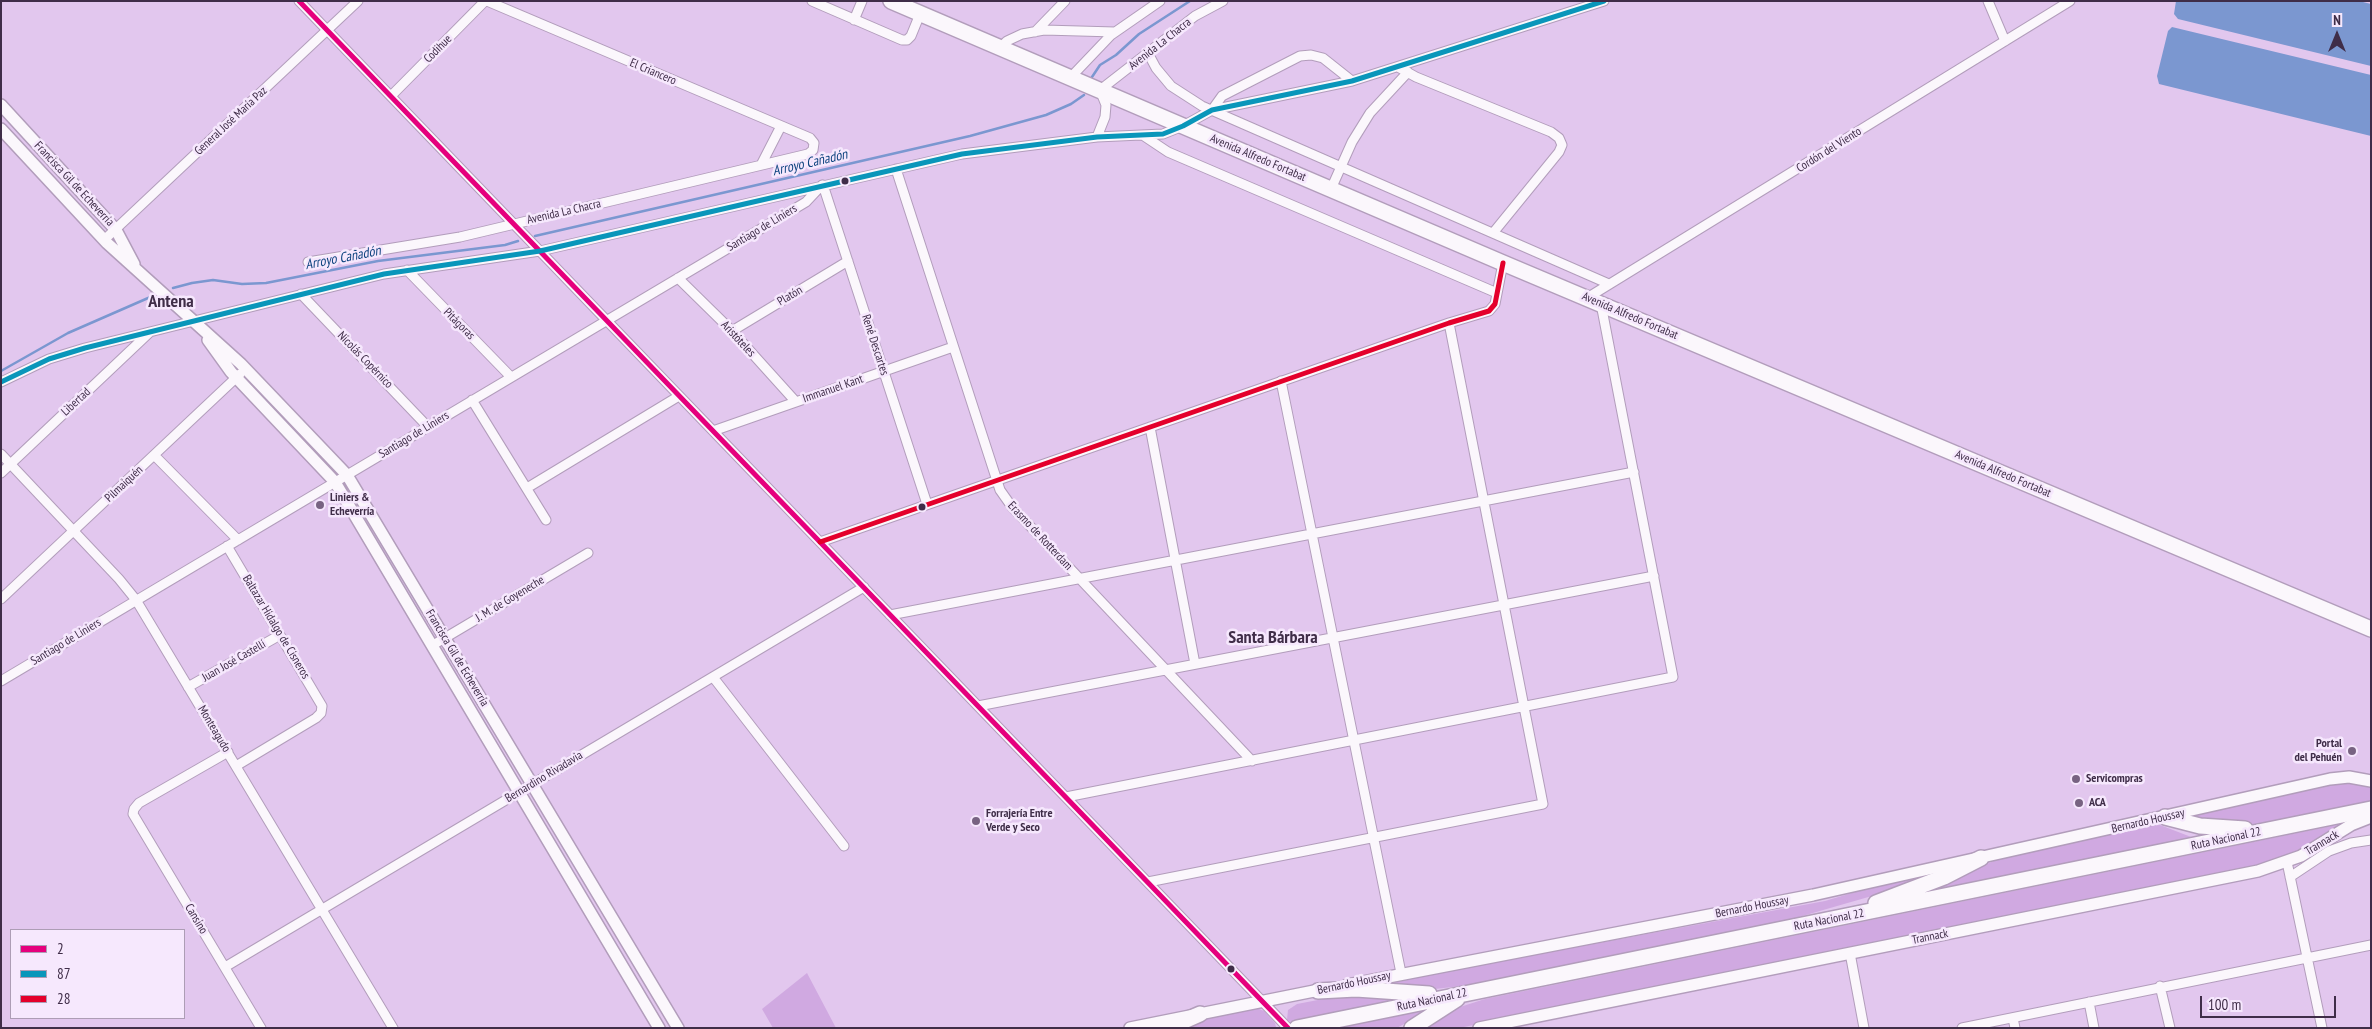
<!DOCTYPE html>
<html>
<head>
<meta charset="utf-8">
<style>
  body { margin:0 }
  #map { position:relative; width:2372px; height:1029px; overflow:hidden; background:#e2c7ee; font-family:"PT Sans Narrow",sans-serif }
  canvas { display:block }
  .frame { position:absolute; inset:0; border:2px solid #3f2d48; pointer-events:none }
  .legend { position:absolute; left:10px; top:929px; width:175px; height:90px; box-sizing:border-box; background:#f6e8fd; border:1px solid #ad9db5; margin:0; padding:6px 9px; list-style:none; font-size:15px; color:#3f2d48 }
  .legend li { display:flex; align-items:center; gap:10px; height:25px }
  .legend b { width:25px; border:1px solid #ad9db5 }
  .north { position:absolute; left:2312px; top:10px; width:50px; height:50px; -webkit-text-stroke:4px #f6e8fd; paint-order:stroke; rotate:0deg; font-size:14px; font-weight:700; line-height:20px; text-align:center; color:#3f2d48 }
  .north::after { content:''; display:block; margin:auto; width:18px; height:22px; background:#3f2d48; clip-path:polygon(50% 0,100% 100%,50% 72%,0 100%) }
  .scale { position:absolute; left:2200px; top:996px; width:136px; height:22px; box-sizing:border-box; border:2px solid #3f2d48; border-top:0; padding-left:6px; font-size:15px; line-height:18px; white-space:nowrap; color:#3f2d48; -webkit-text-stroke:4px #f6e8fd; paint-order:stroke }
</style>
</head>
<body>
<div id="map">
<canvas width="2372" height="1029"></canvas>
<div class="frame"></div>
<ul class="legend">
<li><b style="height:6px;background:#e5007d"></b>2</li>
<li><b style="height:6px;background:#0996ba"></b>87</li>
<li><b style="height:6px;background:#e4002b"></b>28</li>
</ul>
<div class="north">N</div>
<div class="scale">100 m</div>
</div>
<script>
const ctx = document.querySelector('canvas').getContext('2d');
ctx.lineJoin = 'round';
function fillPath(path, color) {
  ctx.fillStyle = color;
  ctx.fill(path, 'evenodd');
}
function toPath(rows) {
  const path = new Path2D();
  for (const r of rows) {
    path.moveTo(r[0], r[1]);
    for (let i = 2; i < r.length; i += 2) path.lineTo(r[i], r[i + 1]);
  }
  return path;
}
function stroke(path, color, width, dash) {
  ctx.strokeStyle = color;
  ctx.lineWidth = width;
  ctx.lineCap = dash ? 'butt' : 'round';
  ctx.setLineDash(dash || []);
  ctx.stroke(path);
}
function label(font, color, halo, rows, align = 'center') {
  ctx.font = font + ' "PT Sans Narrow",sans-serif';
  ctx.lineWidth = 5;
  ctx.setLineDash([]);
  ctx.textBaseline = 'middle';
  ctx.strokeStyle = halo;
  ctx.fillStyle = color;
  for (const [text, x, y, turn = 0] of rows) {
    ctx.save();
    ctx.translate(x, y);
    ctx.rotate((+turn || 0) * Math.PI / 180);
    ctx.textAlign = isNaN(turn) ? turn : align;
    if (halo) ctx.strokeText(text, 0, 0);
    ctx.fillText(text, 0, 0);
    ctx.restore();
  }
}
const green = toPath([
  [2346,782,2371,785,2371,805,2258,825,2241,826,2183,817],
  [2351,822,2301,852,2267,865,1459,1028,1426,1028,1460,1007,1485,999],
  [2160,825,2199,840,1895,900,1999,859,2146,826],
  [1946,871,1931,879,1785,921,1470,985,1426,990,1366,986,1825,901,1879,885],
  [807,973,836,1028,773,1028,762,1009],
  [1344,995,1417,998,1293,1023,1287,1020,1288,1010,1297,1004],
  [1439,1004,1397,1028,1333,1028],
  [1257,1008,1264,1011,1275,1023,1276,1027,1175,1028,1191,1022]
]);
const water = toPath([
  [2176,1,2359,1,2371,4,2371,66,2178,19,2174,14],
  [2172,27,2371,75,2371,136,2159,84,2157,76,2168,31]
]);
const stream = toPath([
  [1092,77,1100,65,1116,55,1139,34,1190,1],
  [535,236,970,136,1046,115,1071,104,1084,95],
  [173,288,192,283,213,280,242,284,266,283,378,261,505,245,518,241],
  [1,371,68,333,155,295]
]);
const minor = toPath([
  [299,1,1288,1028],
  [812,1,902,40,907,40,911,36,920,14],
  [1988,1,2005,41],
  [854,20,862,1],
  [1035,32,1065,1],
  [1000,48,1007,41,1022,34,1044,30,1115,32],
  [1148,53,1156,68,1171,86,1202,106,1609,284],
  [1398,67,1416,77,1551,132,1559,138,1562,145,1559,152,1493,233],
  [1070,78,1111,35,1160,1],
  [391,96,485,1],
  [1212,110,1222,96,1300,56,1311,55,1323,58,1352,81],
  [1144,136,1168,152,1497,293],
  [1097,137,1105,117,1106,105,1100,90,1195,16,1223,1],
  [761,165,781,126],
  [896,169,1000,490,1012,507,1252,761],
  [823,185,927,504],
  [1331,189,1352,142,1370,113,1408,72],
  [104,240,358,1],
  [308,262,460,237,808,154,813,150,814,143,810,138,487,1],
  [407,270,511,377],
  [678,278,732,331,796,402],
  [301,294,428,427],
  [1587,298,2070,1],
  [732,331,848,261],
  [1281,381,1401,973],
  [1,382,49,359,85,348,384,274,540,251,962,154,1097,137,1163,134,1183,126,1212,110,1352,81,1604,1],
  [472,400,546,520],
  [1150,427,1195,664],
  [713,431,953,347],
  [1,454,119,579,136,600,393,1028],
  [154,455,238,540],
  [1,473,150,332],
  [527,488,679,396],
  [820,542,1449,323,1489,311,1495,304,1503,263],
  [227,546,322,706,321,713,316,718,236,766],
  [1,599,240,374],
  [890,615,1634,472],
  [433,645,588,553],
  [713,677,844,846],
  [1,681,806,202,822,185],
  [188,687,280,635],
  [978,706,1654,576],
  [228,752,139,803,134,809,133,814,261,1028],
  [1066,797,1673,677,1601,304],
  [2287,862,2322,1028],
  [2290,877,2329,851,2351,843,2371,840],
  [1148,882,1543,804,1449,323],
  [1850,953,1864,1028],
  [225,967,864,587],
  [2160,986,2170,1028],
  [2089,1002,2094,1028],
  [2013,1018,2015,1028],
  [1962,1028,2371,945]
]);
const tertiary = toPath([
  [1,105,116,230,134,264],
  [1,129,107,243,241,364,347,475,678,1028],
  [208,340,231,372,335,482,659,1028],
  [1347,985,1813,895,2330,779,2349,777,2371,781],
  [1130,1028,1324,989],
  [1479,1028,2258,871,2301,856,2351,825,2371,817]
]);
const primary = toPath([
  [2165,817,2200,826,2245,829],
  [1876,903,1944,877,1981,858],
  [1318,991,1356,989,1429,994],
  [1168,1028,1200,1014],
  [1297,1028,2371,809],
  [1412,1028,1457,999]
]);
const trunk = toPath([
  [891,1,1503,263,2371,629]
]);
const bus1 = toPath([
  [299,1,1288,1028]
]);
const bus2 = toPath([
  [1,382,49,359,85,348,384,274,540,251,962,154,1097,137,1163,134,1183,126,1212,110,1352,81,1604,1]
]);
const bus3 = toPath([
  [820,542,1449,323,1489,311,1495,304,1503,263]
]);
const markers = [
  [845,181,4.5,"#3f2d48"],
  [320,505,5,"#786382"],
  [922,507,4.5,"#3f2d48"],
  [2352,751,5,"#786382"],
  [2076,779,5,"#786382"],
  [2079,803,5,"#786382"],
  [976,821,5,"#786382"],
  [1231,969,4.5,"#3f2d48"]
];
const streetNames = [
  ["Avenida La Chacra",1160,44,-38],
  ["Codihue",438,49,-45],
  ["El Criancero",653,72,23],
  ["General José María Paz",231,121,-43],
  ["Cordón del Viento",1829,150,-32],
  ["Avenida Alfredo Fortabat",1258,158,23],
  ["Francisca Gil de Echeverría",74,184,47],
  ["Avenida La Chacra",564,212,-13],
  ["Santiago de Liniers",762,228,-31],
  ["Platón",790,296,-31],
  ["Avenida Alfredo Fortabat",1630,316,23],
  ["Pitágoras",459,324,45],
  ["Aristóteles",738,339,47],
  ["René Descartes",875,345,72],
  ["Nicolás Copérnico",365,360,46],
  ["Immanuel Kant",833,389,-19],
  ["Libertad",76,402,-43],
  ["Santiago de Liniers",414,435,-31],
  ["Avenida Alfredo Fortabat",2003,474,23],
  ["Pilmaiquén",124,484,-43],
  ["Erasmo de Rotterdam",1040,536,47],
  ["J. M. de Goyeneche",510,599,-31],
  ["Baltazar Hidalgo de Cisneros",276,627,59],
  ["Santiago de Liniers",66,642,-31],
  ["Francisca Gil de Echeverría",457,658,59],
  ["Juan José Castelli",234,661,-30],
  ["Monteagudo",214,729,59],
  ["Bernardino Rivadavia",544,777,-31],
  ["Bernardo Houssay",2148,821,-13],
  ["Ruta Nacional 22",2226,839,-12],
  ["Trannack",2322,843,-31],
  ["Bernardo Houssay",1752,907,-11],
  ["Cansino",196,919,59],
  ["Ruta Nacional 22",1829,920,-11],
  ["Trannack",1930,937,-11],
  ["Bernardo Houssay",1354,983,-12],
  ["Ruta Nacional 22",1432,1000,-12]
];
const poiNames = [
  ["Liniers &",330,498],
  ["Echeverría",330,512],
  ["Portal",2342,744,"right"],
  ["del Pehuén",2342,758,"right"],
  ["Servicompras",2086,779],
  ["ACA",2089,803],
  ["Forrajería Entre",986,814],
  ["Verde y Seco",986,828]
];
const waterNames = [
  ["Arroyo Cañadón",810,163,-13],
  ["Arroyo Cañadón",343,258,-11]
];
const districtNames = [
  ["Antena",171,302],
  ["Santa Bárbara",1273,638]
];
fillPath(green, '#d0a9e1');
fillPath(water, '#7b97d0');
stroke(stream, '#7b97d0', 2.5);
stroke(minor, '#b29dbb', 11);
stroke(tertiary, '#b29dbb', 14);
stroke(primary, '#b29dbb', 18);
stroke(trunk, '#b29dbb', 18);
stroke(minor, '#fbf7fc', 9);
stroke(tertiary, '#fbf7fc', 11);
stroke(primary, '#fbf7fc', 15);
stroke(trunk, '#fbf7fc', 15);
stroke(bus1, '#e5007d', 5);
stroke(bus2, '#0996ba', 5);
stroke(bus3, '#e4002b', 5);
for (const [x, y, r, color] of markers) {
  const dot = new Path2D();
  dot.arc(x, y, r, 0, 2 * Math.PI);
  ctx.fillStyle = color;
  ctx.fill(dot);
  stroke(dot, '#f6e8fd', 2);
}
label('12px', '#3f2d48', '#f6e8fd', streetNames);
label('bold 12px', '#3f2d48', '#f6e8fd', poiNames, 'left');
label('italic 14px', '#0d437f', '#f6e8fd', waterNames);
label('bold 18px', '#3f2d48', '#f6e8fd', districtNames);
</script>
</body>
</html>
